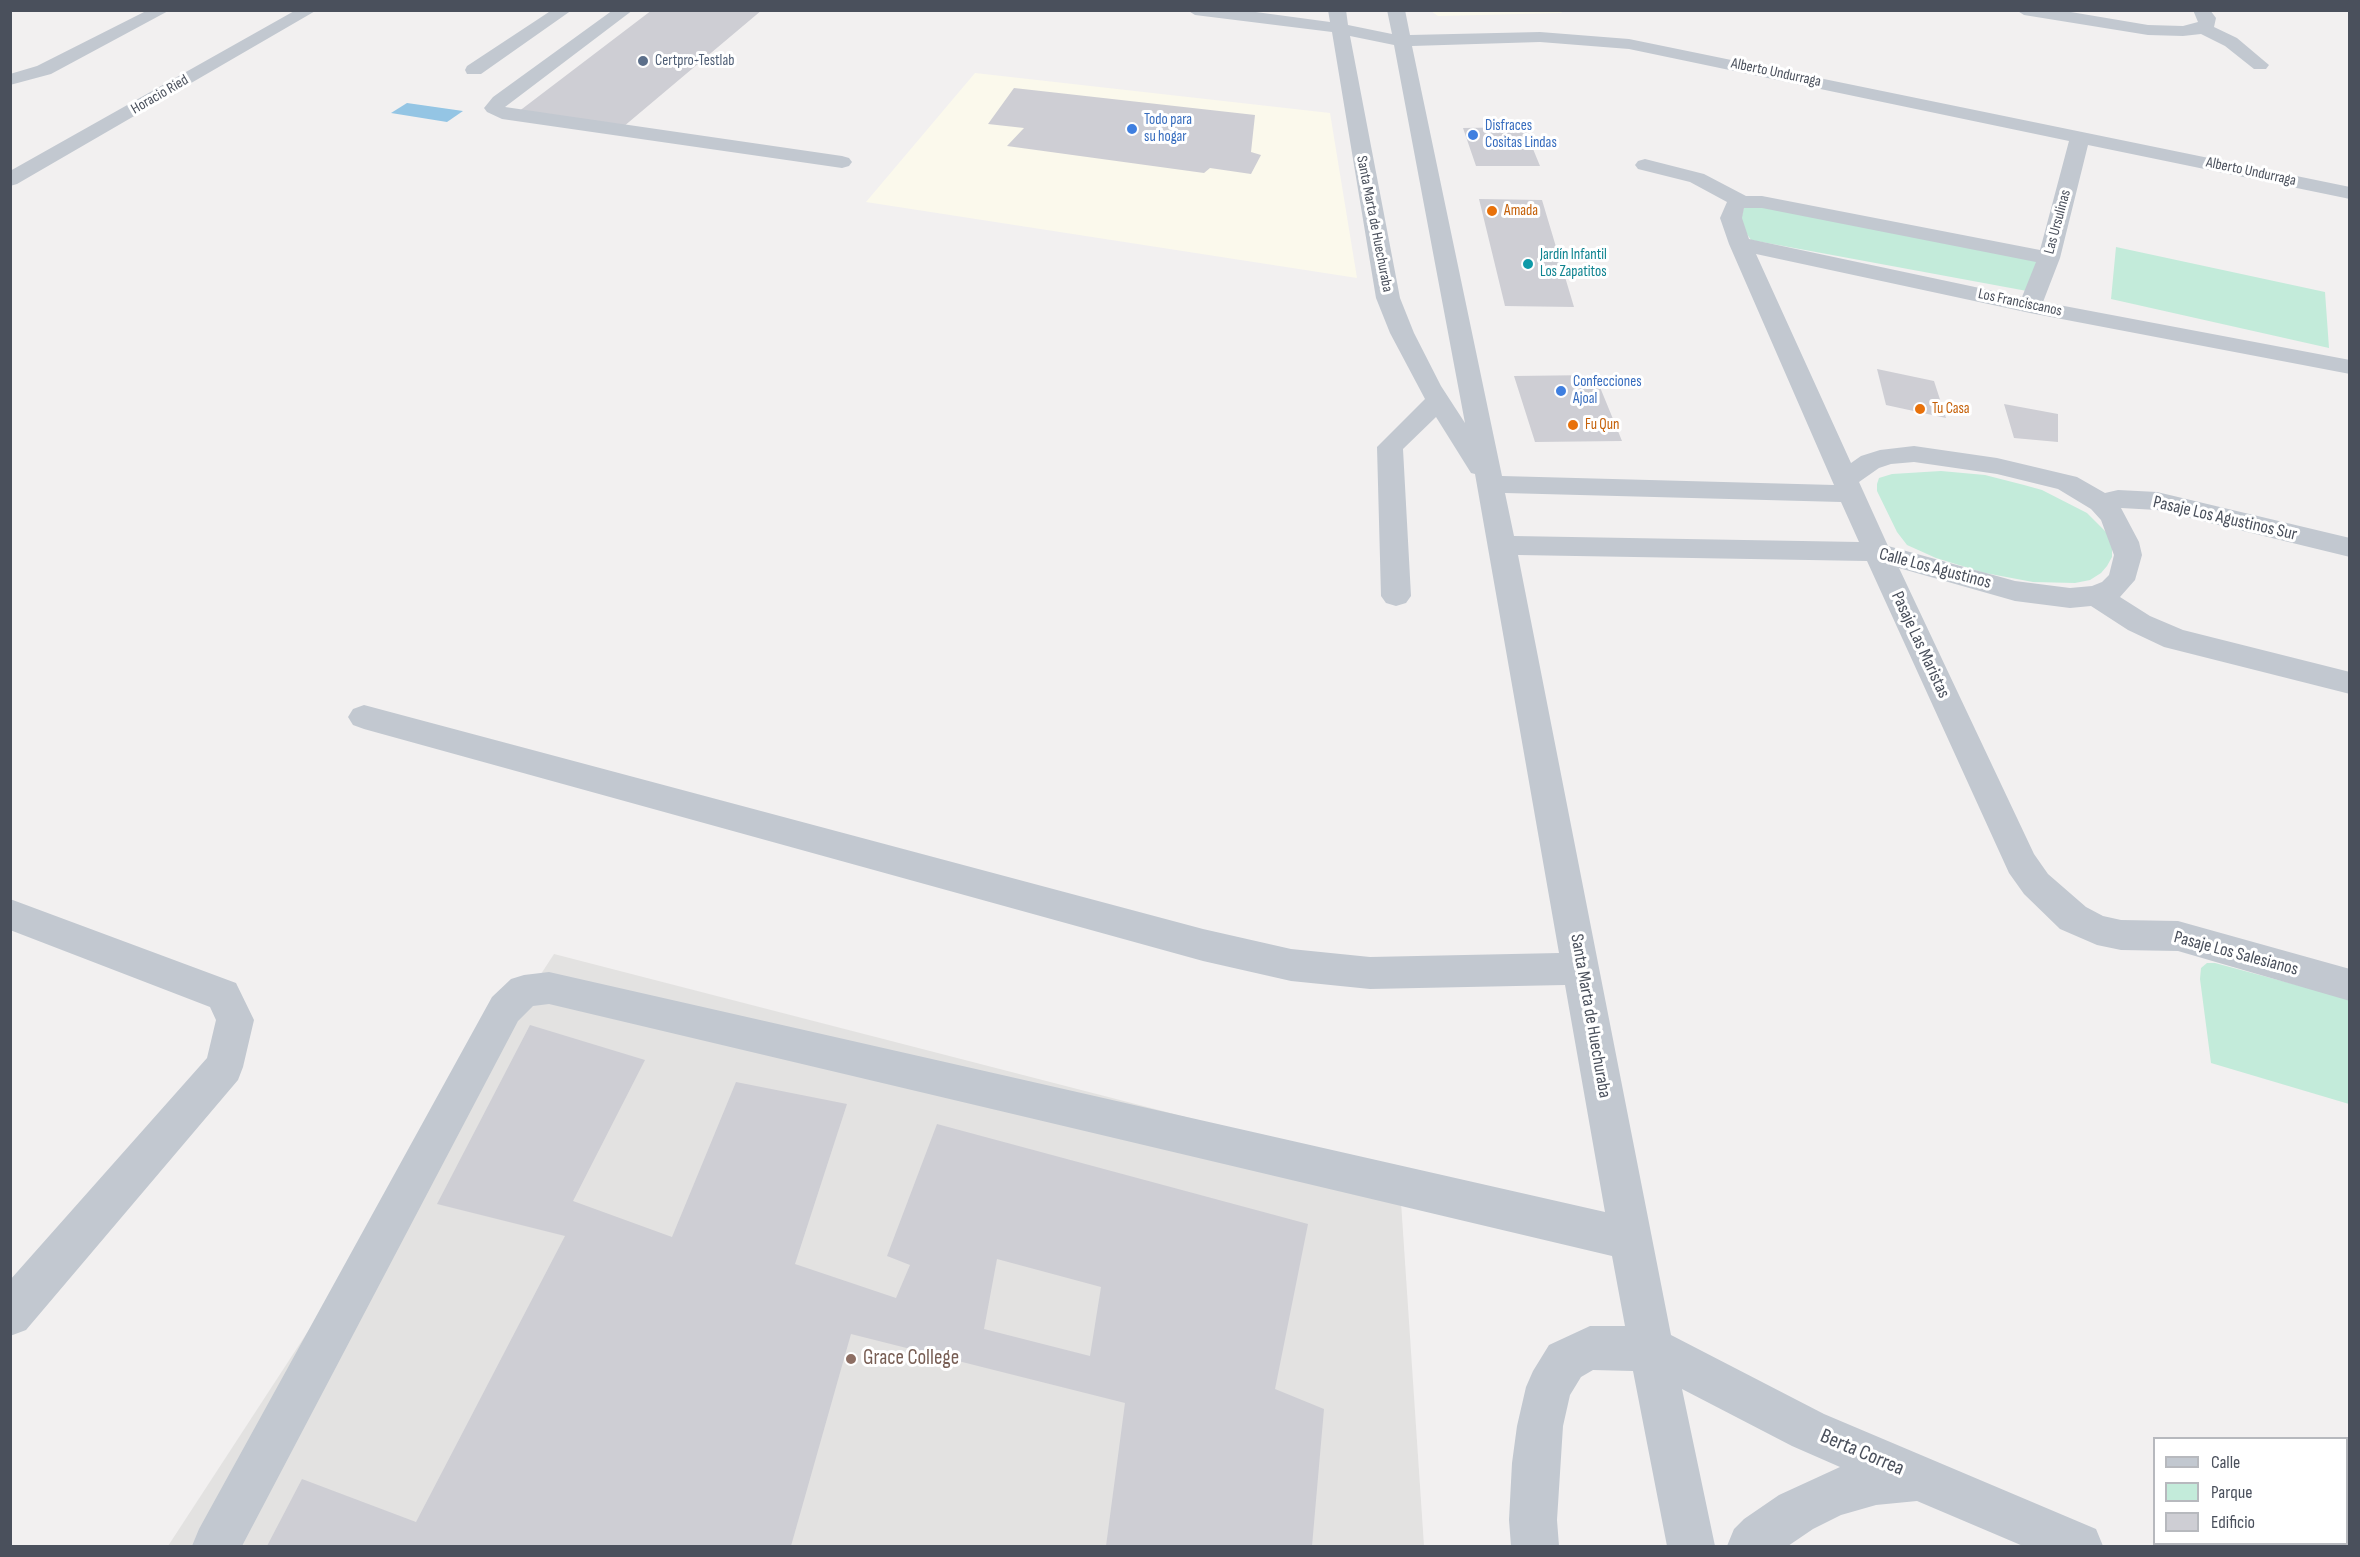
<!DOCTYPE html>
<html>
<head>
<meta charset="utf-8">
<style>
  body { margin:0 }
  #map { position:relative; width:2360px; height:1557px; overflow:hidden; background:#f2f0f0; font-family:"Sofia Sans Condensed",sans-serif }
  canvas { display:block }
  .frame { position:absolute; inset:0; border:12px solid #4a505c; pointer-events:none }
  .legend { position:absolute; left:2153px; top:1437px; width:195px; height:108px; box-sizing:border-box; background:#fff; border:2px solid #b7b9be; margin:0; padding:8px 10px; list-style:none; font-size:18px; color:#4a505c }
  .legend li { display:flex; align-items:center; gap:12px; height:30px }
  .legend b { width:30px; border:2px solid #b7b9be }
</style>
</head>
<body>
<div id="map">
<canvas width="2360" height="1557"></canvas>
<div class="frame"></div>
<ul class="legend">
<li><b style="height:8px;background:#c2c8d0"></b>Calle</li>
<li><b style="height:16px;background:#c3ebda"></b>Parque</li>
<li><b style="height:16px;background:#ceced4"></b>Edificio</li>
</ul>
</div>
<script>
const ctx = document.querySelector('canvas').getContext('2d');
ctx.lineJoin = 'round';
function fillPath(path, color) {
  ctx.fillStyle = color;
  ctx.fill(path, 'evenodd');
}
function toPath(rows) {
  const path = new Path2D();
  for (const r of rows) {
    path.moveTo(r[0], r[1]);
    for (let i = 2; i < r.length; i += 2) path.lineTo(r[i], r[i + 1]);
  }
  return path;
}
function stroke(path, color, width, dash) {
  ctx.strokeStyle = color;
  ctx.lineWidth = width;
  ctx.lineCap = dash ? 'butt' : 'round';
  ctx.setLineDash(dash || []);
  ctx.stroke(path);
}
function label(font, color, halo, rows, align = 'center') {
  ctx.font = font + ' "Sofia Sans Condensed",sans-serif';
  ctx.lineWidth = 6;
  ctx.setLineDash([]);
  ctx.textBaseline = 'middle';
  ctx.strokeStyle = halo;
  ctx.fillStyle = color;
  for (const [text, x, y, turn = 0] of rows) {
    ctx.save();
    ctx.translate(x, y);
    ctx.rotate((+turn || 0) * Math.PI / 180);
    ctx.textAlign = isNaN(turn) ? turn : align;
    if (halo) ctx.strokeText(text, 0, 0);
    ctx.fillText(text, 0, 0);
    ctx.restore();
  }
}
const commercial = toPath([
  [1431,11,1563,11,1561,13,1438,16],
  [975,73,1330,113,1357,278,866,202]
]);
const education = toPath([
  [554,954,1399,1172,1424,1546,168,1546]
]);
const green = toPath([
  [1775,206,2041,256,2027,291,1751,240,1740,224,1744,207],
  [2116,247,2325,292,2329,348,2111,299],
  [1941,471,1985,475,2024,485,2042,490,2087,513,2108,534,2112,545,2112,557,2107,566,2101,573,2090,580,2075,583,2033,582,1985,573,1936,558,1907,545,1897,532,1877,491,1877,484,1879,478,1892,474],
  [2207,963,2215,963,2349,999,2349,1104,2211,1063,2200,979,2201,968]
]);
const water = toPath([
  [407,103,463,111,447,122,391,113]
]);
const building = toPath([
  [652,10,762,10,623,127,518,112],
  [1014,88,1255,115,1251,152,1261,155,1251,174,1210,168,1204,173,1007,146,1024,128,988,124],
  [1524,127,1540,166,1476,166,1463,128],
  [1479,199,1542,200,1574,307,1505,306],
  [1877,369,1934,381,1946,418,1886,405],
  [1595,375,1622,441,1535,442,1514,376],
  [2004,404,2058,414,2058,442,2014,438],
  [530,1025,645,1060,573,1201,672,1237,736,1082,847,1104,795,1264,896,1298,910,1265,887,1256,937,1124,1308,1224,1275,1389,1324,1409,1312,1546,1106,1546,1125,1403,851,1334,791,1546,267,1546,302,1479,416,1522,565,1236,437,1204],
  [997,1259,1101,1287,1090,1356,984,1329]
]);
const minor = toPath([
  [148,10,170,10,51,74,10,85,10,74,37,66,148,10],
  [296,10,317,10,17,184,10,186,10,171,296,10],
  [552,10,572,10,481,74,467,74,465,70,467,66,552,10],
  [613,10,633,10,505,107,842,156,849,158,852,162,849,166,842,168,502,119,487,112,484,108,493,97,613,10],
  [1187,10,1241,10,1330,22,1328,10,1346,10,1348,25,1392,34,1387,10,1405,10,1410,35,1540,32,1629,39,2350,187,2350,199,2088,145,2060,258,2043,302,2350,360,2350,374,2030,313,1756,254,1851,463,1861,456,1880,450,1914,446,1997,458,2077,477,2105,493,2118,490,2157,492,2350,538,2350,557,2157,510,2121,508,2139,542,2142,555,2135,580,2120,597,2150,616,2183,630,2350,672,2350,694,2164,647,2128,630,2091,606,2070,608,2015,601,1899,568,2034,854,2048,874,2086,907,2103,916,2121,920,2178,921,2350,969,2350,1001,2178,951,2121,950,2097,945,2060,929,2024,894,2009,873,1867,561,1518,555,1671,1335,1824,1414,2096,1529,2103,1546,2023,1546,1917,1501,1876,1505,1841,1515,1813,1529,1788,1546,1727,1546,1734,1529,1744,1519,1779,1495,1840,1467,1792,1446,1682,1389,1715,1546,1667,1546,1633,1371,1593,1370,1581,1377,1570,1395,1563,1426,1557,1520,1559,1546,1511,1546,1509,1520,1512,1463,1517,1426,1526,1387,1533,1371,1549,1345,1590,1326,1625,1326,1612,1256,549,1004,533,1006,518,1021,242,1546,192,1546,199,1529,492,997,511,979,524,975,549,972,1605,1212,1565,985,1370,989,1291,981,1203,961,364,729,353,725,348,717,353,709,364,705,1203,929,1291,949,1370,957,1559,953,1475,474,1471,473,1436,417,1403,449,1411,596,1406,603,1396,606,1386,603,1381,596,1377,447,1425,399,1390,333,1376,298,1332,32,1195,15,1187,10],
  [1350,36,1394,45,1465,423,1441,386,1414,333,1400,298,1350,36],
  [1540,42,1629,49,2069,141,2040,250,1762,196,1746,196,1704,174,1645,159,1638,161,1635,165,1638,169,1690,182,1727,202,1720,218,1729,244,1834,485,1502,476,1412,46,1540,42],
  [1744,208,1762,208,2036,262,2022,297,1749,239,1742,218,1744,208],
  [1914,462,1997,474,2058,489,2091,509,2101,520,2114,555,2109,575,2102,582,2092,586,2070,588,2015,581,1888,546,1859,482,1879,468,1891,464,1914,462],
  [1505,493,1841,502,1859,542,1514,536,1505,493],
  [2016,10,2059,10,2148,25,2183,26,2198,22,2193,10,2210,10,2216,18,2214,27,2237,38,2269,65,2266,69,2254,69,2225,46,2201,34,2183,36,2148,35,2024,15,2016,10],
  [10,899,236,983,254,1020,243,1067,238,1080,26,1330,10,1336,10,1280,207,1058,216,1020,210,1007,10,930,10,899]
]);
const markers = [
  [643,61,6,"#5c6f8a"],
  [1132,129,6,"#3f7fe0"],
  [1473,135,6,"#3f7fe0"],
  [1492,211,6,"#e8710a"],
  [1528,264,6,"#0f9aa8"],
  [1561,391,6,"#3f7fe0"],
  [1920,409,6,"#e8710a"],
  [1573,425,6,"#e8710a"],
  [851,1359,6,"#8d6e63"]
];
const farServicenames = [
  ["Certpro-Testlab",655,61]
];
const farStreetnames = [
  ["Alberto Undurraga",1776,73,12],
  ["Horacio Ried",160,95,-30],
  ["Alberto Undurraga",2251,172,12],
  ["Las Ursulinas",2058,222,-75],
  ["Santa Marta de Huechuraba",1374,224,79],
  ["Los Franciscanos",2020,303,12]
];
const farShopnames = [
  ["Todo para",1144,120],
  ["su hogar",1144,137],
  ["Disfraces",1485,126],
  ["Cositas Lindas",1485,143],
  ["Confecciones",1573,382],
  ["Ajoal",1573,399]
];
const farFoodnames = [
  ["Amada",1504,211],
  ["Tu Casa",1932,409],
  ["Fu Qun",1585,425]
];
const farCulturenames = [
  ["Jardín Infantil",1540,255],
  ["Los Zapatitos",1540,272]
];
const streetNames = [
  ["Pasaje Los Agustinos Sur",2225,519,13],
  ["Calle Los Agustinos",1935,569,15],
  ["Pasaje Las Maristas",1920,645,65],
  ["Pasaje Los Salesianos",2236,954,15],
  ["Santa Marta de Huechuraba",1590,1016,80]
];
const nearEducationnames = [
  ["Grace College",863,1359]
];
const nearStreetnames = [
  ["Berta Correa",1862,1453,23]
];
fillPath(commercial, '#fbf9ec');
fillPath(education, '#e3e2e1');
fillPath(green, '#c3ebda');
fillPath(water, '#94c5e4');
fillPath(building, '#ceced4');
fillPath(minor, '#c2c8d0');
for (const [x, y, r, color] of markers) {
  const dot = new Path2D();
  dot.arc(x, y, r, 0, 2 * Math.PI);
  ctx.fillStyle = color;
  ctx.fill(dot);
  stroke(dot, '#fff', 2);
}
label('15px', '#4e5e75', '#fff', farServicenames, 'left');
label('15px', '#4a505c', '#fff', farStreetnames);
label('15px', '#366cbe', '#fff', farShopnames, 'left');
label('15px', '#c56008', '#fff', farFoodnames, 'left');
label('15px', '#0d838f', '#fff', farCulturenames, 'left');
label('18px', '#4a505c', '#fff', streetNames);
label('21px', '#785e54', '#fff', nearEducationnames, 'left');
label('21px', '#4a505c', '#fff', nearStreetnames);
</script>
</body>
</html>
